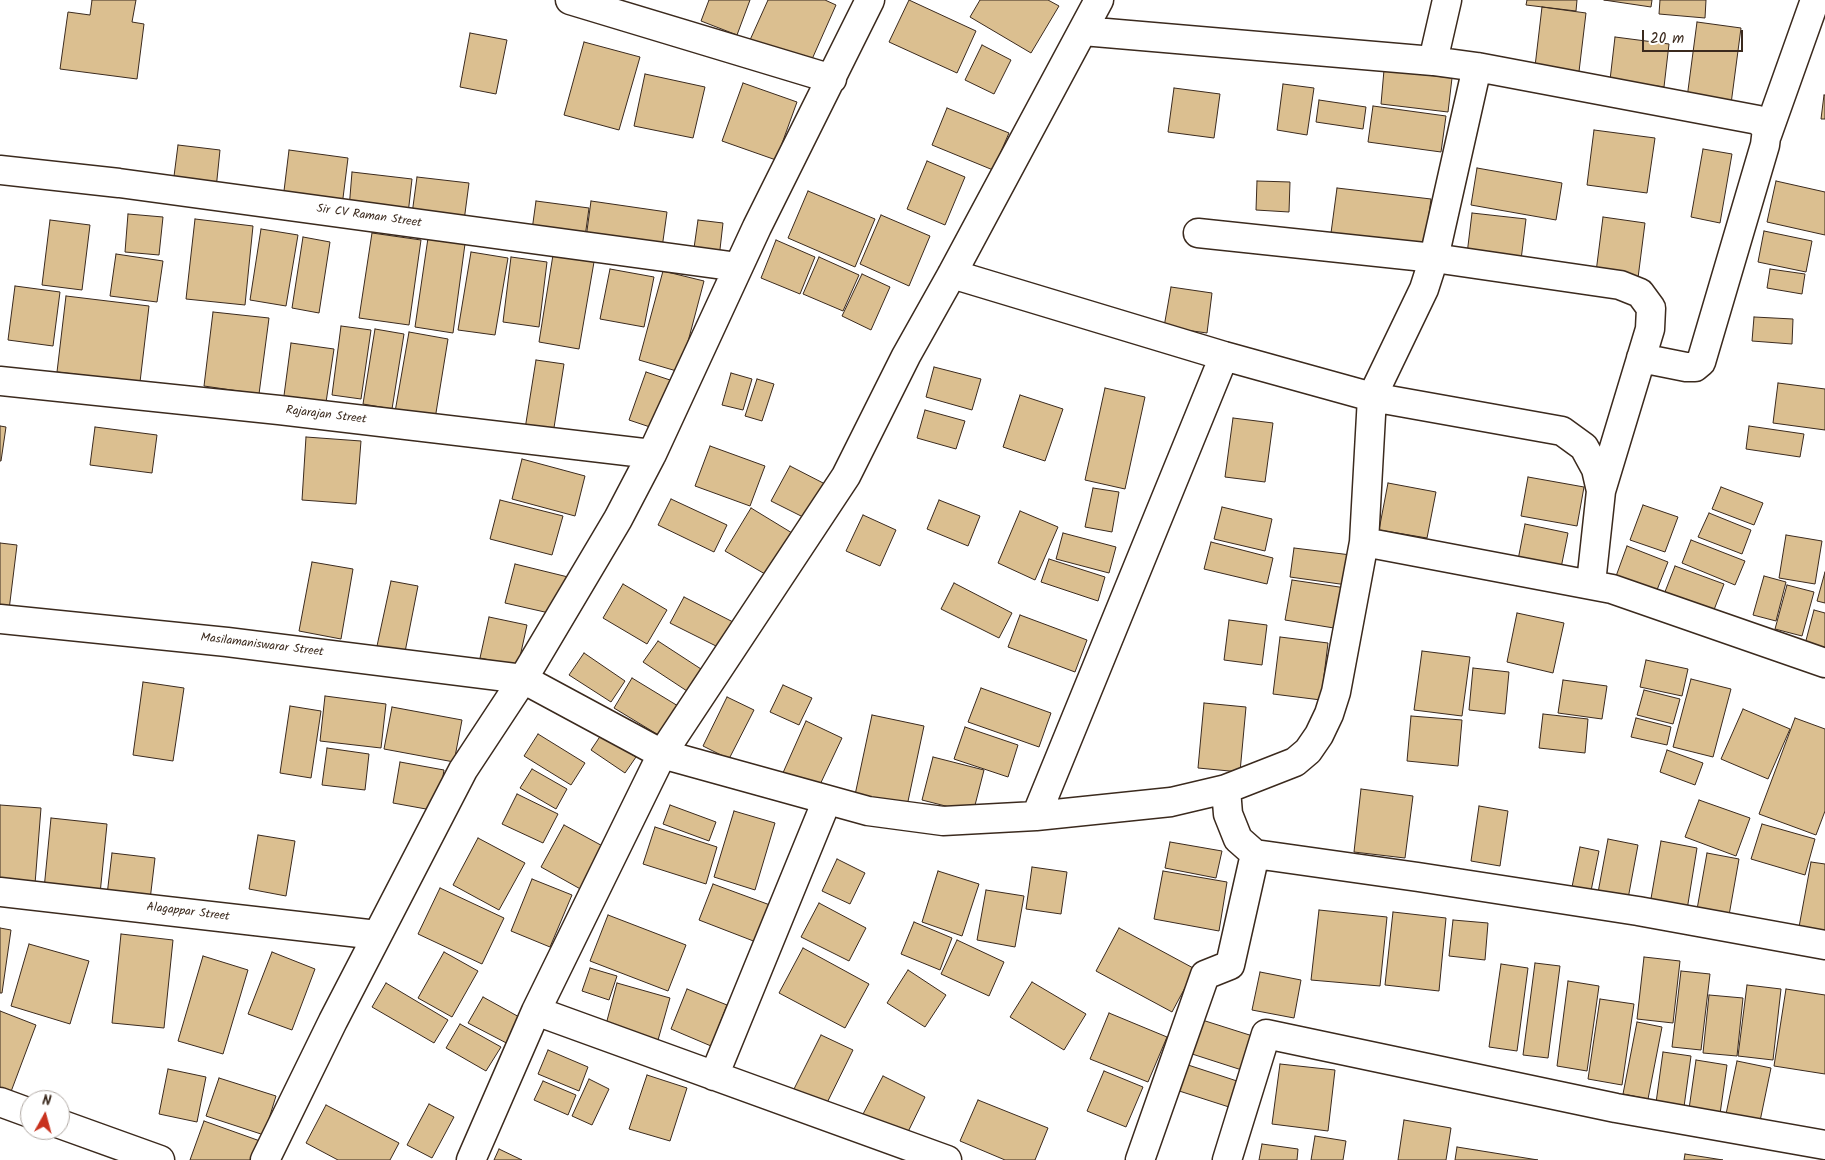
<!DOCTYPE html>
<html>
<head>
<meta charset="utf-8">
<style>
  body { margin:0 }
  #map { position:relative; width:1825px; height:1160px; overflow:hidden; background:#fff; font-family:Kalam,sans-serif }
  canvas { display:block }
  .north { position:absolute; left:20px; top:1090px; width:50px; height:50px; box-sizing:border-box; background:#fff; border:1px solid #b1aaa5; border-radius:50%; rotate:7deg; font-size:14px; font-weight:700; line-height:20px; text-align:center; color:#3b2a1e }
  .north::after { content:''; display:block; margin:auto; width:18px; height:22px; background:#c8321e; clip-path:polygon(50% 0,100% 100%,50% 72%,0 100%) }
  .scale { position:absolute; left:1642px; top:30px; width:101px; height:22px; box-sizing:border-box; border:2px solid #3b2a1e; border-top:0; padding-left:6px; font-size:15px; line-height:18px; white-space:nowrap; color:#3b2a1e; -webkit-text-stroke:4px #fff; paint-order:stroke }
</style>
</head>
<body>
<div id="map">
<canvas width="1825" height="1160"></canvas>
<div class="north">N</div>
<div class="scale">20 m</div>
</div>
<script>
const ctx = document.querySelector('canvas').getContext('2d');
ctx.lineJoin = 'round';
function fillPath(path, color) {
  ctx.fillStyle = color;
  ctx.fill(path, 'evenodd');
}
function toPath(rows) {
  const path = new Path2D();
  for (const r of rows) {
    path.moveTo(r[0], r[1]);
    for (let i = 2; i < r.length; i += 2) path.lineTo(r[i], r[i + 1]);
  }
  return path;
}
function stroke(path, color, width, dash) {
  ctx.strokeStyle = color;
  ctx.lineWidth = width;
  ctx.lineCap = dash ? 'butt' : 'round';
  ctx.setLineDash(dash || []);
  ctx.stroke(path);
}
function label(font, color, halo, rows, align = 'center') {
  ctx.font = font + ' Kalam,sans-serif';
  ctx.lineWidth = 4;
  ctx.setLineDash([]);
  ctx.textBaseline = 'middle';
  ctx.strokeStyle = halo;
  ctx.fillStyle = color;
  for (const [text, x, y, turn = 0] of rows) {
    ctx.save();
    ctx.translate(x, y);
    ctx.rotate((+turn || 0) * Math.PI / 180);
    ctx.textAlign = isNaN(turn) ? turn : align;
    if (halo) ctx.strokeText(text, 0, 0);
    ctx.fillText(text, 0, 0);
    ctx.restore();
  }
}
const building = toPath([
  [92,0,136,0,132,22,144,24,137,79,60,69,68,12,90,15,92,0],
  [709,0,750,0,737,35,701,21,709,0],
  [768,0,825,0,836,5,809,66,750,40,768,0],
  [909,0,976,31,957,73,889,42,909,0],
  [980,0,1048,0,1059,6,1031,53,970,17,980,0],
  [1527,0,1577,0,1576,11,1526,5,1527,0],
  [1604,0,1652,0,1651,7,1604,0],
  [1660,0,1706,0,1705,18,1659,14,1660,0],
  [1542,7,1586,13,1578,80,1534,75,1542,7],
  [1697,22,1741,28,1731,104,1687,98,1697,22],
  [470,33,507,40,496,94,460,87,470,33],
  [1615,37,1669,44,1664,87,1610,80,1615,37],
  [584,42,640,57,619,130,564,115,584,42],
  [982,45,1011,60,994,94,965,80,982,45],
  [1384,70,1452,78,1448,112,1381,104,1384,70],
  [645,74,705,87,693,138,634,126,645,74],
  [743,83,797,102,776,160,722,141,743,83],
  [1283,84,1314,88,1307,135,1277,130,1283,84],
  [1174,88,1220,94,1214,138,1168,132,1174,88],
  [1824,95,1825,95,1825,119,1821,119,1824,95],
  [1319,100,1366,107,1363,129,1316,122,1319,100],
  [1373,106,1446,116,1441,152,1368,142,1373,106],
  [947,108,1009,133,993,170,932,145,947,108],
  [1594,130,1655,138,1647,193,1587,185,1594,130],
  [178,145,220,150,216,189,173,184,178,145],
  [1703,149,1732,154,1720,223,1691,217,1703,149],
  [289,150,348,158,342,206,283,199,289,150],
  [927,161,965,177,945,225,907,209,927,161],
  [1477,168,1562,183,1556,220,1471,205,1477,168],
  [352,172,412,179,408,214,349,209,352,172],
  [417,177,469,183,464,221,412,214,417,177],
  [1257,181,1290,182,1289,212,1256,210,1257,181],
  [1776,181,1825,192,1825,235,1767,222,1776,181],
  [1337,188,1431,199,1425,244,1331,233,1337,188],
  [808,191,875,219,855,267,788,238,808,191],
  [536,201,589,208,585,237,532,230,536,201],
  [591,201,667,212,662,248,586,238,591,201],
  [1472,213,1526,219,1521,260,1467,254,1472,213],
  [128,214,163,217,159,255,125,252,128,214],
  [881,215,930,236,909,286,860,264,881,215],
  [1603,217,1645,223,1638,278,1596,272,1603,217],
  [195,219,253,226,245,305,186,299,195,219],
  [50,220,90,225,82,290,42,285,50,220],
  [698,220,723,223,719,258,693,255,698,220],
  [261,229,298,235,286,306,250,300,261,229],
  [1764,231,1812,241,1806,272,1758,262,1764,231],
  [372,233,421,240,409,325,359,318,372,233],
  [303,237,330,242,319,313,292,308,303,237],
  [428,238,465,244,453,333,415,327,428,238],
  [776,240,815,257,800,294,761,278,776,240],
  [471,252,508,258,495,335,458,330,471,252],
  [116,254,163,261,157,302,110,296,116,254],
  [553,255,594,262,579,349,539,342,553,255],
  [511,257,547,262,539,327,503,322,511,257],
  [819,257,859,275,843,311,803,294,819,257],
  [610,269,654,277,644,327,600,319,610,269],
  [1770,269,1805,274,1802,294,1767,288,1770,269],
  [663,271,704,281,680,372,639,360,663,271],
  [862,274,890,287,871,330,842,316,862,274],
  [15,286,60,292,53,346,8,340,15,286],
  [1171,287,1212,293,1207,333,1164,327,1171,287],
  [66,296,149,306,140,382,57,372,66,296],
  [213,312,269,318,259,394,204,386,213,312],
  [1754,317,1793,319,1792,344,1752,341,1754,317],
  [341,326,371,330,361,399,332,395,341,326],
  [375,329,404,334,392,409,363,404,375,329],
  [409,332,448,339,435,419,395,412,409,332],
  [291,343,334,349,325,409,283,403,291,343],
  [536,360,564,364,553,434,525,429,536,360],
  [934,367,981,379,972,410,926,397,934,367],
  [646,372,676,382,659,430,629,420,646,372],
  [731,373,752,379,743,410,722,405,731,373],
  [757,379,774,384,762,421,745,416,757,379],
  [1778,383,1825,389,1825,430,1773,423,1778,383],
  [1105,388,1145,397,1125,489,1085,480,1105,388],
  [1020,395,1063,409,1045,461,1003,447,1020,395],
  [925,410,965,421,956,449,917,438,925,410],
  [1233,418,1273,423,1265,482,1225,477,1233,418],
  [0,426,6,427,1,461,0,461,0,426],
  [1749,426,1804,434,1800,457,1746,449,1749,426],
  [95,427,157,435,152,473,90,465,95,427],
  [306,437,361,441,356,504,302,500,306,437],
  [710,446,765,466,750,506,695,486,710,446],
  [522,459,585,476,575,516,512,499,522,459],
  [790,466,827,485,809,520,771,501,790,466],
  [1528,477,1584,487,1577,526,1521,516,1528,477],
  [1388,483,1436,492,1427,538,1379,530,1388,483],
  [1721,487,1763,503,1754,525,1712,509,1721,487],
  [1093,488,1119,492,1112,532,1085,527,1093,488],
  [671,499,727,525,714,552,658,525,671,499],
  [500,500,563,516,552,555,490,539,500,500],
  [939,500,980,516,968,546,927,529,939,500],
  [1643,505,1678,517,1665,552,1630,540,1643,505],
  [1222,507,1272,519,1265,551,1214,539,1222,507],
  [751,508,797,536,772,578,725,551,751,508],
  [1020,511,1058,527,1035,580,998,563,1020,511],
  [1709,513,1751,530,1742,554,1698,537,1709,513],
  [863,515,896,530,880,566,846,551,863,515],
  [1525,524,1568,533,1560,573,1517,565,1525,524],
  [1063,533,1116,547,1109,573,1056,559,1063,533],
  [1786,535,1822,541,1815,584,1779,578,1786,535],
  [1691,540,1745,561,1735,585,1682,563,1691,540],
  [1211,542,1273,558,1267,584,1204,569,1211,542],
  [0,543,17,545,9,610,0,609,0,543],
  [1627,546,1668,562,1655,595,1615,579,1627,546],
  [1294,548,1351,555,1347,585,1290,577,1294,548],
  [1049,559,1105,577,1098,601,1041,582,1049,559],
  [312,562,353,569,341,639,299,631,312,562],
  [515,564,568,577,558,615,505,603,515,564],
  [1675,566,1724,584,1712,615,1663,597,1675,566],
  [1825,572,1825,603,1817,601,1825,572],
  [1764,576,1786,582,1776,621,1753,615,1764,576],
  [1292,580,1346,588,1340,629,1285,620,1292,580],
  [391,581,418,586,405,652,377,646,391,581],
  [954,583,1012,613,999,638,941,609,954,583],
  [623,584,667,610,647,644,603,618,623,584],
  [1787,585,1814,592,1802,636,1775,629,1787,585],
  [684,597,735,623,722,649,670,623,684,597],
  [1814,610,1825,613,1825,654,1804,648,1814,610],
  [1517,613,1564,623,1553,673,1507,662,1517,613],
  [1020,615,1087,640,1075,672,1008,647,1020,615],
  [489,617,527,625,518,666,480,658,489,617],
  [1229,620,1267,625,1262,665,1224,660,1229,620],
  [1280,637,1328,643,1321,700,1273,694,1280,637],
  [658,641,701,669,687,691,643,662,658,641],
  [1422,651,1470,657,1462,716,1414,710,1422,651],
  [584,653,625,681,611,702,569,675,584,653],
  [1646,660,1688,669,1682,696,1640,687,1646,660],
  [1473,668,1509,672,1505,714,1469,710,1473,668],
  [632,678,683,709,665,739,614,708,632,678],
  [1691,679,1731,689,1713,757,1673,747,1691,679],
  [1563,680,1607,686,1602,719,1558,713,1563,680],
  [143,682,184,688,173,761,133,755,143,682],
  [783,685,812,698,799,725,770,712,783,685],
  [981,688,1051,713,1039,747,968,722,981,688],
  [1644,690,1680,699,1673,724,1637,715,1644,690],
  [325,696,386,704,381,748,320,741,325,696],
  [727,697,754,710,729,759,703,746,727,697],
  [1204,703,1246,707,1240,772,1198,768,1204,703],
  [290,706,321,711,311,778,280,773,290,706],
  [392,707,462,720,454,762,384,749,392,707],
  [1743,709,1790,729,1768,779,1721,759,1743,709],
  [1543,714,1588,719,1585,753,1539,748,1543,714],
  [872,715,924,726,907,806,855,795,872,715],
  [1411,716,1462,720,1458,766,1407,761,1411,716],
  [1636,718,1671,727,1667,745,1631,737,1636,718],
  [1795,718,1825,729,1825,811,1816,835,1759,814,1795,718],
  [806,721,842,738,817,791,782,775,806,721],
  [965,727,1018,745,1008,777,954,759,965,727],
  [538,734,585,763,571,785,524,756,538,734],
  [601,735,636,757,625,773,591,750,601,735],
  [327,748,369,754,365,790,322,785,327,748],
  [1667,750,1703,763,1695,785,1660,772,1667,750],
  [933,757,984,770,973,813,922,800,933,757],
  [400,762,444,770,437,811,393,803,400,762],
  [532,769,567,789,556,809,520,788,532,769],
  [1361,789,1413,796,1405,858,1354,852,1361,789],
  [517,794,558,814,543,843,502,824,517,794],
  [1699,800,1750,818,1736,856,1685,837,1699,800],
  [0,805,41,808,35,884,0,881,0,805],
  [670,805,716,822,709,841,663,824,670,805],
  [1479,806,1508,811,1500,866,1471,861,1479,806],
  [734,811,775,823,755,890,714,877,734,811],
  [51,818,107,824,100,894,44,889,51,818],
  [1762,824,1815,839,1805,875,1751,859,1762,824],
  [564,825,608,849,584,891,541,867,564,825],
  [655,827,717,847,706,884,643,864,655,827],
  [258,835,295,841,286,896,249,889,258,835],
  [478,838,525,863,499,910,453,885,478,838],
  [1608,839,1638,845,1627,904,1597,898,1608,839],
  [1661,841,1697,848,1686,916,1649,910,1661,841],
  [1170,842,1222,851,1216,878,1165,868,1170,842],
  [1580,847,1599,851,1591,891,1572,887,1580,847],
  [112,853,155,858,150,900,107,895,112,853],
  [1707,853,1739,859,1728,921,1696,915,1707,853],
  [837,859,865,873,850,904,822,891,837,859],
  [1811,862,1825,864,1825,932,1799,927,1811,862],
  [1032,867,1067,872,1061,914,1026,909,1032,867],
  [938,871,979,884,962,936,922,922,938,871],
  [1163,871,1227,882,1219,931,1154,919,1163,871],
  [532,879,572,895,550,947,511,931,532,879],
  [713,884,770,905,756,942,699,920,713,884],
  [440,888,504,918,482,964,418,934,440,888],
  [986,890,1024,896,1015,947,977,940,986,890],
  [819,903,866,928,849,961,801,937,819,903],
  [1319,910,1387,917,1380,986,1311,980,1319,910],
  [1393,912,1446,918,1439,991,1385,985,1393,912],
  [608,915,686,945,668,991,590,961,608,915],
  [1453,920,1488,923,1485,960,1449,956,1453,920],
  [914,922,952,938,940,970,901,954,914,922],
  [0,928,11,930,2,993,0,993,0,928],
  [1119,928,1195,969,1172,1012,1096,971,1119,928],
  [121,934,173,940,164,1028,112,1023,121,934],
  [957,940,1004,962,989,996,941,974,957,940],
  [29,944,89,961,70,1024,11,1006,29,944],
  [803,948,869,984,845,1028,779,993,803,948],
  [272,952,315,969,292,1030,248,1014,272,952],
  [444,952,478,971,452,1017,418,998,444,952],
  [203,956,248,970,223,1054,178,1041,203,956],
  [1644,957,1680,961,1673,1023,1637,1019,1644,957],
  [1535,963,1560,966,1548,1058,1523,1055,1535,963],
  [1501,964,1528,968,1517,1051,1489,1047,1501,964],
  [590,968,617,976,609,1000,582,991,590,968],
  [908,970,946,995,925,1027,887,1003,908,970],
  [1681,971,1710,974,1701,1050,1672,1047,1681,971],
  [1260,972,1301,980,1294,1018,1252,1010,1260,972],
  [1568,981,1599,986,1587,1071,1557,1066,1568,981],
  [1032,982,1086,1014,1064,1050,1010,1017,1032,982],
  [386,983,448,1020,434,1043,372,1007,386,983],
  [617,983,670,998,656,1047,604,1032,617,983],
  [1747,985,1781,989,1773,1060,1738,1056,1747,985],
  [687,989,727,1005,711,1046,671,1029,687,989],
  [1786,989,1825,995,1825,1074,1774,1066,1786,989],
  [1709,995,1743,998,1737,1056,1703,1053,1709,995],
  [483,997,530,1023,516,1048,468,1023,483,997],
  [1600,999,1634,1004,1622,1085,1588,1079,1600,999],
  [0,1011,36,1025,9,1097,0,1093,0,1011],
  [1109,1013,1167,1037,1148,1082,1090,1059,1109,1013],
  [1199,1019,1259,1038,1248,1072,1189,1053,1199,1019],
  [1637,1022,1662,1027,1648,1099,1623,1094,1637,1022],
  [460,1024,501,1047,486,1071,446,1048,460,1024],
  [821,1035,853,1050,822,1113,790,1097,821,1035],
  [548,1050,588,1067,579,1091,538,1074,548,1050],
  [1663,1052,1691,1056,1683,1114,1655,1110,1663,1052],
  [1696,1060,1727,1065,1719,1121,1688,1116,1696,1060],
  [1737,1061,1771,1068,1759,1126,1725,1119,1737,1061],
  [1182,1063,1237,1081,1229,1107,1173,1089,1182,1063],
  [1280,1064,1335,1070,1328,1131,1272,1124,1280,1064],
  [168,1069,206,1077,197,1122,159,1114,168,1069],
  [1104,1071,1143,1087,1126,1127,1087,1111,1104,1071],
  [647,1075,687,1088,670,1141,629,1129,647,1075],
  [883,1076,925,1097,905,1138,862,1116,883,1076],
  [219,1078,276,1096,264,1135,206,1116,219,1078],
  [589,1079,609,1089,592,1125,572,1116,589,1079],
  [543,1081,576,1095,568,1115,534,1100,543,1081],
  [978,1100,1048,1128,1035,1160,1005,1160,960,1141,978,1100],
  [429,1104,454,1117,432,1158,407,1145,429,1104],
  [326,1105,399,1143,390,1160,338,1160,306,1143,326,1105],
  [1404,1120,1451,1128,1446,1160,1398,1160,1404,1120],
  [204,1121,260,1141,253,1160,190,1160,204,1121],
  [1315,1136,1346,1141,1343,1160,1311,1160,1315,1136],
  [1262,1144,1298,1149,1297,1160,1259,1160,1262,1144],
  [1457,1147,1538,1160,1455,1160,1457,1147],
  [499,1149,522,1160,494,1160,499,1149],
  [1685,1154,1723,1160,1684,1160,1685,1154]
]);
const minor = toPath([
  [570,0,832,79],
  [1083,31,1433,61,1477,67,1758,120,1767,129,1765,145,1701,362,1695,367,1686,367,1641,358],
  [1433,61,1447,0],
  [1477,67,1434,258,1424,289,1372,397,1364,542,1336,692,1329,714,1319,735,1308,751,1295,762,1226,789,1228,814,1238,839,1255,854,1418,877,1638,911,1825,945],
  [1767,135,1815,0],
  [0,170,119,183,738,267],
  [1198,233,1434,258,1620,285,1640,293,1651,308,1650,329,1601,491],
  [952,274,1224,356,1372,397,1562,431,1584,447,1596,469,1601,491,1591,583],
  [0,381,279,410,652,454],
  [1364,542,1612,589,1825,663],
  [0,619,227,642,523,679,662,754,868,811,943,821,1036,816,1171,802,1226,789],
  [1036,816,1224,356],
  [0,892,377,935],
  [536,1011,947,1160],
  [714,1076,827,800],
  [0,1102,30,1113],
  [60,1124,160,1160],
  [265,1160,333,1021,463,770,523,679,618,519,652,454,757,227,870,0],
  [471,1160,536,1011,662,754,846,476,906,356,952,274,1099,0],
  [1140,1160,1205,975,1230,965,1255,854],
  [1227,1160,1266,1034,1616,1108,1825,1145]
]);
const streetNames = [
  ["Sir CV Raman Street",369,217,8],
  ["Rajarajan Street",326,416,7],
  ["Masilamaniswarar Street",262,646,7],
  ["Alagappar Street",188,913,7]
];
fillPath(building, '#dbbf90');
stroke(building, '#3b2a1e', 1);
stroke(minor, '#3b2a1e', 31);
stroke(minor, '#fff', 28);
label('12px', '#3b2a1e', '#fff', streetNames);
</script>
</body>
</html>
